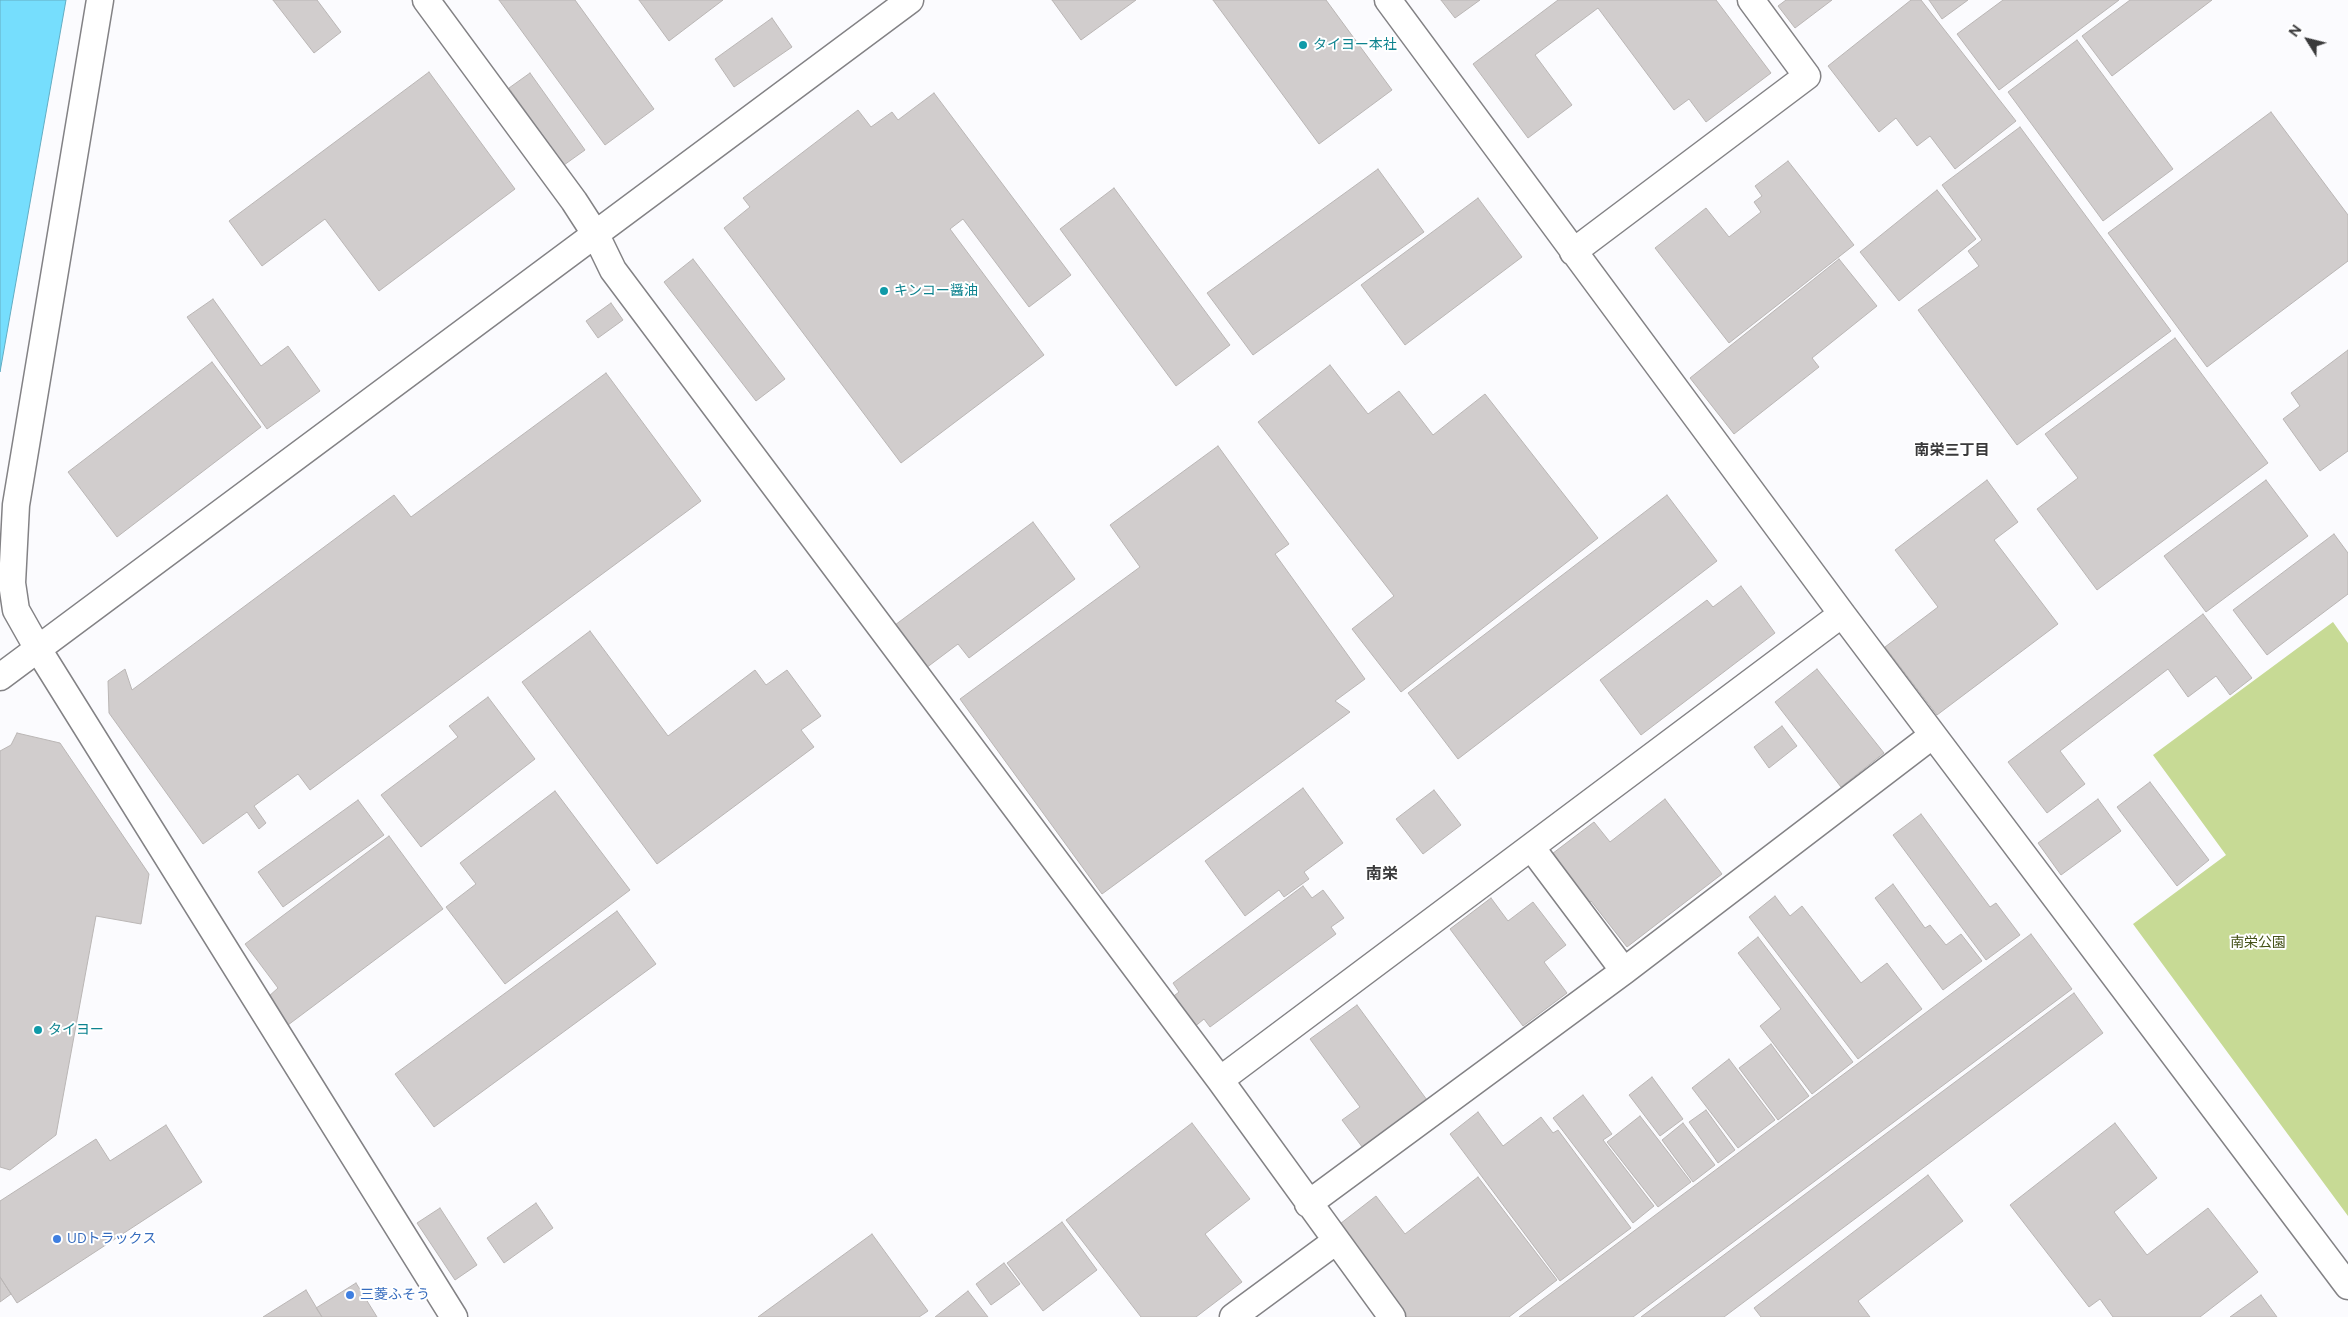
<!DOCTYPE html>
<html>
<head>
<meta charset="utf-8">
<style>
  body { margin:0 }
  #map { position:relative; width:2348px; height:1317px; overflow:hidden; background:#fbfbfe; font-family:Figtree,sans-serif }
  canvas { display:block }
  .north { position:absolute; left:2283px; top:15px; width:50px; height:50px; -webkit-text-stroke:4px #fff; paint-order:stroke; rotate:306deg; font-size:14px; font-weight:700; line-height:20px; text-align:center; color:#3a3a3b }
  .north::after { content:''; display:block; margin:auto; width:18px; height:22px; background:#3a3a3b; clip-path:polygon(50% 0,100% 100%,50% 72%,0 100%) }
</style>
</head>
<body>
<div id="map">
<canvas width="2348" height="1317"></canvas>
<div class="north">N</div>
</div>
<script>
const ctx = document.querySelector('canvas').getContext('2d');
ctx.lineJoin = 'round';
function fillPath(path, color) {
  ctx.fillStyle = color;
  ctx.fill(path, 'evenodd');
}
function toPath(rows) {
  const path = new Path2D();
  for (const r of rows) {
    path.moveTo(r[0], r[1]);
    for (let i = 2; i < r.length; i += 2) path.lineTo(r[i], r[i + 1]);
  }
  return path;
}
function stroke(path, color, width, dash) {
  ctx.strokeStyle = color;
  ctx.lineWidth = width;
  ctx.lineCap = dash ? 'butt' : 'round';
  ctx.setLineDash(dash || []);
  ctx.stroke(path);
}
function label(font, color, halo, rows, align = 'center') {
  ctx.font = font + ' Figtree,"Noto Sans JP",sans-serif';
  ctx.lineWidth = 4;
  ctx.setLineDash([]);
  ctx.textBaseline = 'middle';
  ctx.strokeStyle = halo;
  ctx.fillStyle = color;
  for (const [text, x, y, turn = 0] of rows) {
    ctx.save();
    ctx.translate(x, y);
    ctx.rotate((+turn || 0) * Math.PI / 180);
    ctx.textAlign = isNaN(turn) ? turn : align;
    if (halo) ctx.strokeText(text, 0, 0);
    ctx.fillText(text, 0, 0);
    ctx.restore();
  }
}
const green = toPath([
  [2333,622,2348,643,2348,1216,2133,924,2226,855,2153,755]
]);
const water = toPath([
  [0,0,66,0,0,372,0,0]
]);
const building = toPath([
  [273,0,317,0,341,32,314,53,273,0],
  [499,0,575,0,654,109,605,145,499,0],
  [639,0,723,0,669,41,639,0],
  [1052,0,1136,0,1081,40,1052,0],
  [1213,0,1326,0,1392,90,1319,144,1213,0],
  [1441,0,1480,0,1455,18,1441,0],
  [1558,0,1716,0,1771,73,1706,122,1689,99,1674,110,1598,8,1535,55,1572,105,1528,138,1473,64,1558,0],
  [1786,0,1832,0,1795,28,1778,6,1786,0],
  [1911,0,1921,0,2016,121,1955,169,1930,136,1917,146,1896,118,1879,132,1828,66,1911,0],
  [1929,0,1968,0,1942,19,1929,0],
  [2003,0,2119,0,1999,90,1957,34,2003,0],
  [2130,0,2212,0,2112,76,2082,36,2130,0],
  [772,18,792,47,734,87,715,59,772,18],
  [2077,40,2173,169,2103,221,2008,92,2077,40],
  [429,72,515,189,379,291,325,219,262,266,229,221,429,72],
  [530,73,585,150,564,165,509,88,530,73],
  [934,93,1071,275,1029,307,963,219,950,229,1044,355,901,463,724,228,750,207,743,198,858,110,871,127,892,112,898,120,934,93],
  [2271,112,2348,215,2348,261,2207,367,2108,233,2271,112],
  [2020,127,2171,331,2017,445,1918,310,1979,266,1968,251,1982,240,1942,185,2020,127],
  [1788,161,1854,245,1729,343,1655,248,1706,208,1729,237,1761,212,1754,202,1762,196,1755,186,1788,161],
  [1378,169,1424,232,1253,355,1207,293,1378,169],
  [1114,188,1230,345,1176,386,1060,229,1114,188],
  [1937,190,1976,239,1899,301,1860,252,1937,190],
  [1478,198,1522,257,1405,345,1361,285,1478,198],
  [693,259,785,379,756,401,664,282,693,259],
  [1839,259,1877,306,1812,358,1819,367,1734,434,1690,378,1839,259],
  [213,299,261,366,288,346,320,391,267,429,187,317,213,299],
  [611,303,623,320,598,338,586,321,611,303],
  [2175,338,2268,463,2097,590,2037,509,2078,478,2045,434,2175,338],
  [2348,350,2348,451,2320,471,2283,419,2300,406,2291,393,2348,350],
  [212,362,261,427,117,537,68,472,212,362],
  [1330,365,1368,414,1399,391,1433,435,1485,394,1598,538,1401,692,1352,629,1394,596,1258,422,1330,365],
  [606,373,701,501,310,790,298,774,254,806,266,823,259,829,247,812,203,844,109,713,108,681,125,669,132,690,394,495,411,517,606,373],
  [1218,446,1289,544,1275,554,1365,679,1335,701,1350,712,1102,894,960,699,1140,567,1110,525,1218,446],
  [1987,480,2018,522,1994,540,2058,624,1937,715,1885,647,1938,607,1895,550,1987,480],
  [2266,480,2308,536,2206,612,2164,556,2266,480],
  [1667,495,1717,561,1458,759,1408,693,1667,495],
  [1033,522,1075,579,969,658,958,644,926,668,895,625,1033,522],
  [2334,534,2348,553,2348,594,2267,655,2233,610,2334,534],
  [1741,586,1775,633,1641,735,1600,680,1707,600,1713,607,1741,586],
  [2203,614,2252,678,2230,695,2216,676,2188,697,2168,669,2060,751,2085,784,2047,813,2008,762,2203,614],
  [590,631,668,736,755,670,766,685,787,670,821,716,801,730,814,747,657,864,522,682,590,631],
  [1817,669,1884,753,1841,787,1775,702,1817,669],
  [488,697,535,759,421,847,381,795,458,737,449,726,488,697],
  [1782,726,1797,746,1769,768,1754,747,1782,726],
  [17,733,60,743,149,874,141,924,96,916,56,1135,10,1170,0,1167,0,751,11,745,17,733],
  [2150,782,2209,860,2177,886,2117,807,2150,782],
  [1303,788,1343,843,1304,872,1309,879,1284,897,1279,890,1245,916,1205,861,1303,788],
  [1434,790,1461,825,1423,854,1396,819,1434,790],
  [555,791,630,890,505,984,446,907,476,884,460,863,555,791],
  [1665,799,1722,874,1627,947,1591,901,1581,909,1544,860,1594,822,1610,842,1665,799],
  [2098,799,2121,831,2061,875,2038,843,2098,799],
  [358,800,384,835,283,907,258,872,358,800],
  [1921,814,1990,907,1996,903,2020,935,1986,960,1893,835,1921,814],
  [389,836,443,909,288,1025,268,997,278,988,245,944,389,836],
  [1893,884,1925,928,1930,925,1946,945,1961,934,1982,961,1943,990,1875,898,1893,884],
  [1303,886,1312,898,1323,890,1344,918,1331,927,1336,934,1210,1027,1204,1019,1188,1032,1166,1002,1179,992,1173,983,1303,886],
  [1775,896,1790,916,1802,906,1861,983,1887,963,1922,1009,1858,1059,1749,917,1775,896],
  [1491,898,1508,921,1533,902,1566,945,1544,962,1567,993,1523,1026,1450,929,1491,898],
  [617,911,656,964,434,1127,395,1074,617,911],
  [2031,934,2072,989,1633,1317,1519,1317,2031,934],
  [1758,937,1853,1062,1812,1094,1760,1026,1781,1009,1738,953,1758,937],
  [2074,993,2103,1033,1724,1317,1641,1317,2074,993],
  [1357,1005,1427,1100,1363,1148,1342,1120,1360,1107,1310,1039,1357,1005],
  [1771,1044,1809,1096,1778,1120,1739,1068,1771,1044],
  [1729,1059,1775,1120,1738,1148,1692,1088,1729,1059],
  [1652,1077,1683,1119,1660,1136,1629,1095,1652,1077],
  [1583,1095,1612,1134,1603,1140,1654,1206,1633,1223,1553,1118,1583,1095],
  [1706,1110,1735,1150,1718,1163,1689,1122,1706,1110],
  [1478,1112,1503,1146,1541,1117,1553,1133,1558,1130,1631,1228,1560,1281,1450,1134,1478,1112],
  [1640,1116,1691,1182,1658,1207,1607,1142,1640,1116],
  [1192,1123,1250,1199,1205,1234,1242,1282,1196,1317,1141,1317,1066,1220,1192,1123],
  [1683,1123,1715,1165,1693,1182,1662,1140,1683,1123],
  [2115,1123,2157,1178,2114,1212,2147,1255,2208,1208,2258,1272,2200,1317,2113,1317,2100,1299,2089,1307,2010,1205,2115,1123],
  [166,1125,202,1182,17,1303,0,1277,0,1201,96,1139,110,1161,166,1125],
  [1928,1175,1963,1221,1858,1301,1870,1317,1761,1317,1754,1308,1928,1175],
  [1478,1177,1557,1280,1509,1317,1406,1317,1336,1227,1376,1196,1405,1234,1478,1177],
  [536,1203,553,1228,504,1263,487,1238,536,1203],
  [440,1208,477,1265,455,1280,417,1223,440,1208],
  [1062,1222,1097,1270,1043,1311,1007,1263,1062,1222],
  [872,1234,928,1311,919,1317,758,1317,872,1234],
  [1004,1263,1020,1284,991,1305,976,1284,1004,1263],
  [0,1277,11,1294,0,1302,0,1277],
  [356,1283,377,1317,322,1317,316,1308,356,1283],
  [306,1290,322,1317,263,1317,306,1290],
  [968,1291,988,1317,935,1317,968,1291],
  [2261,1295,2277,1317,2230,1317,2261,1295]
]);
const minor = toPath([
  [100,0,16,505,12,583,16,610,38,649,454,1317],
  [426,0,574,201,596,235,613,270,1220,1080,1392,1317],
  [1388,0,1842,614,2348,1286],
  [1573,252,1807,76,1751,0],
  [0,677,910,0],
  [1531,847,1624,971],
  [1220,1080,1842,614],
  [1308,1204,1624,971,1933,735],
  [1233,1317,1336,1241]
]);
const markers = [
  [1303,45,5,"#0f9aa8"],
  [884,291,5,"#0f9aa8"],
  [38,1030,5,"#0f9aa8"],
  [57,1239,5,"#3f7fe0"],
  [350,1295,5,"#3f7fe0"]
];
const cultureNames = [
  ["タイヨー本社",1313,45],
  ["キンコー醤油",894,291],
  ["タイヨー",48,1030]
];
const parkNames = [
  ["南栄公園",2258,943]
];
const shopNames = [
  ["UDトラックス",67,1239],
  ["三菱ふそう",360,1295]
];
const neighbourhoodNames = [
  ["南栄三丁目",1952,451]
];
const quarterNames = [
  ["南栄",1382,874]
];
fillPath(green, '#c7da95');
fillPath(water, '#76defd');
stroke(water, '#64adc3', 1);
fillPath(building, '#d1cdcd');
stroke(building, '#bab6b5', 1);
stroke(minor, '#838285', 29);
stroke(minor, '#fff', 26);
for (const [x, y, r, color] of markers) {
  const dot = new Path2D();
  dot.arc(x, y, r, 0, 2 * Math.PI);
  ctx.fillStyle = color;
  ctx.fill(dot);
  stroke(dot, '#fff', 2);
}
label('14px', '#0d838f', '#fff', cultureNames, 'left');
label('14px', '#445118', '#fff', parkNames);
label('14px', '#366cbe', '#fff', shopNames, 'left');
label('bold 15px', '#3a3a3b', '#fff', neighbourhoodNames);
label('bold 16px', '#3a3a3b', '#fff', quarterNames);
</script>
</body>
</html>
